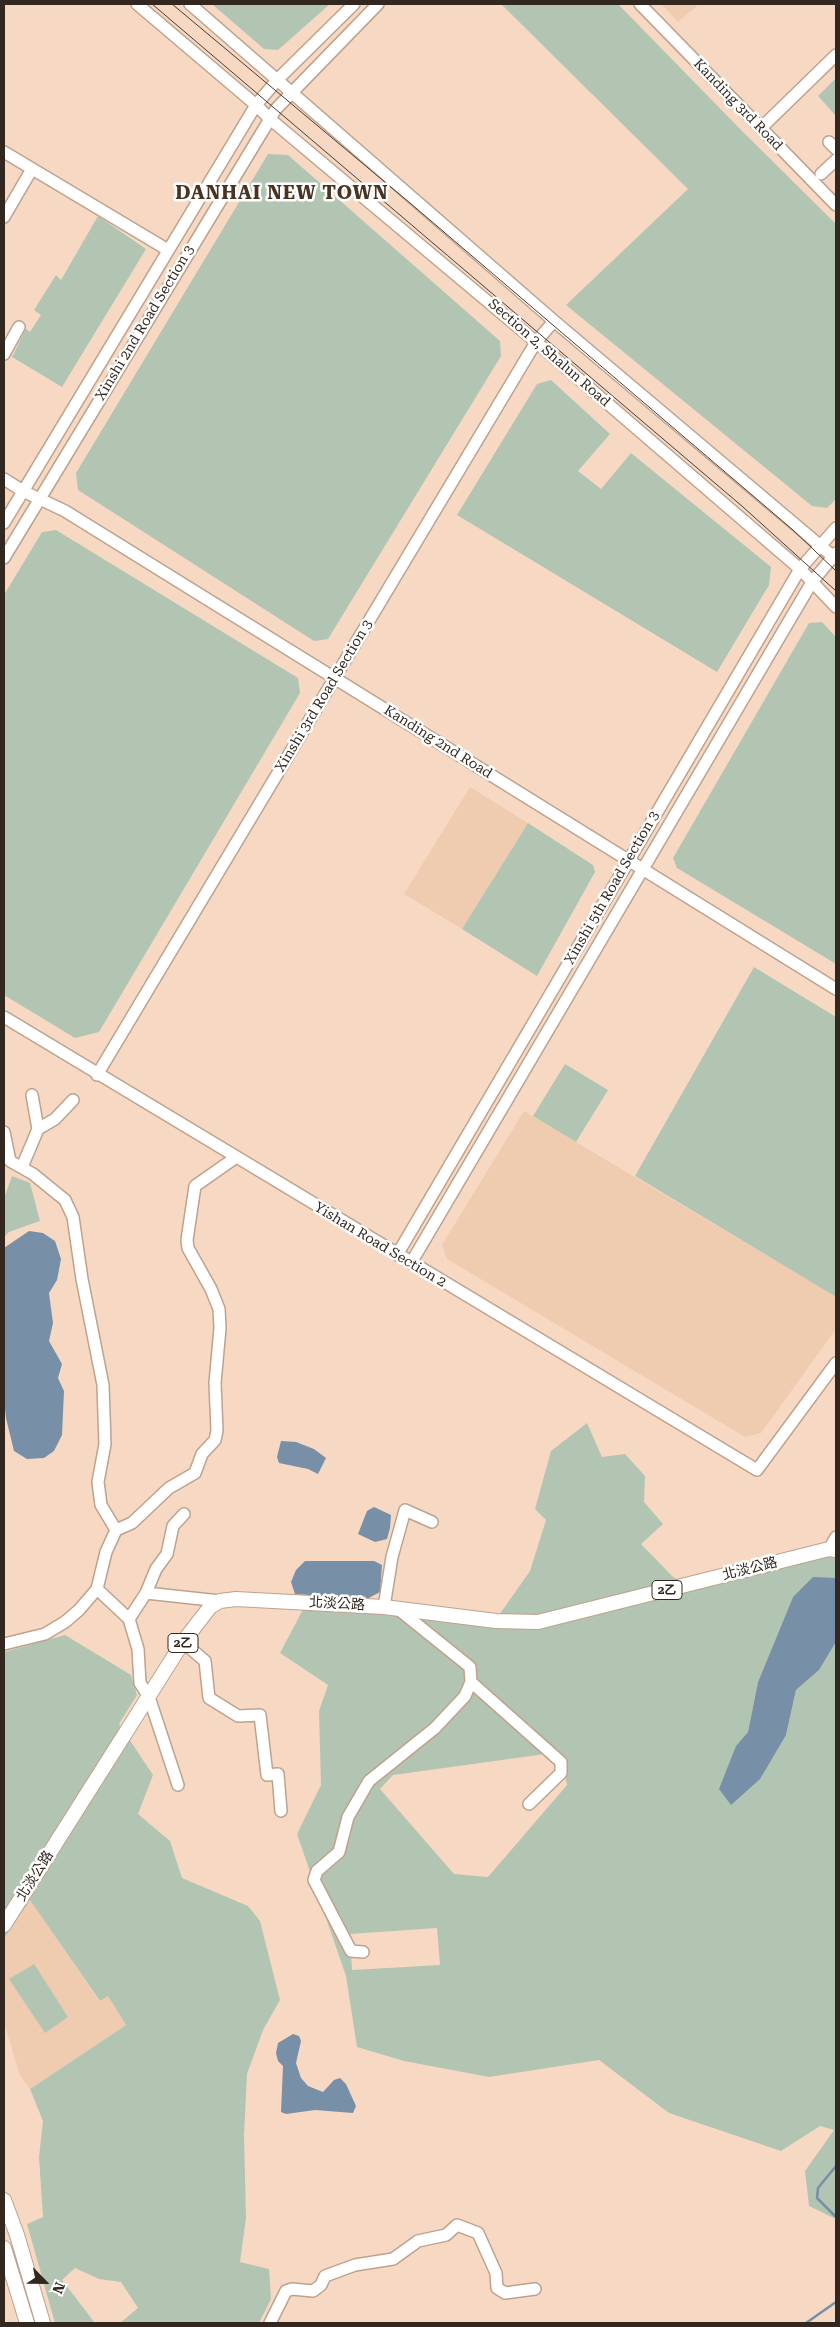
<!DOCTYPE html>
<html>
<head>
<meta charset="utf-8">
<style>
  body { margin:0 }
  #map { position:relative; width:840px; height:2327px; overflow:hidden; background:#f7d9c3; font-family:"Roboto Serif",serif }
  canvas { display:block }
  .frame { position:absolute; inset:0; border:5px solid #33281f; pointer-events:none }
  .north { position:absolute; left:20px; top:2257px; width:50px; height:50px; -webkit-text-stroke:4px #fff; paint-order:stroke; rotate:113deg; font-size:14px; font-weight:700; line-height:20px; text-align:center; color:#33281f }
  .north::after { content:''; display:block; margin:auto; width:18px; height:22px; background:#33281f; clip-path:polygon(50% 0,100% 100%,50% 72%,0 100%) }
</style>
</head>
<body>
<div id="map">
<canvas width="840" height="2327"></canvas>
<div class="frame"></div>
<div class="north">N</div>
</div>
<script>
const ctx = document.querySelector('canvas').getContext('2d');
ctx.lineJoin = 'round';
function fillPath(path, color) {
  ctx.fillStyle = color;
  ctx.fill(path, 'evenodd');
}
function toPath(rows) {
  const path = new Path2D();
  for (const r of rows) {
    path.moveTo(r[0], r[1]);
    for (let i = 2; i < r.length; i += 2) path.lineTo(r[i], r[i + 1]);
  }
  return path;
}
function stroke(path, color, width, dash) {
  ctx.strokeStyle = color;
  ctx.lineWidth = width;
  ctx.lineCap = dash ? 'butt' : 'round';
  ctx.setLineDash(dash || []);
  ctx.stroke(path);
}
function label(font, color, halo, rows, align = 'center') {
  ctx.font = font + ' "Roboto Serif","Noto Sans TC",serif';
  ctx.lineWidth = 5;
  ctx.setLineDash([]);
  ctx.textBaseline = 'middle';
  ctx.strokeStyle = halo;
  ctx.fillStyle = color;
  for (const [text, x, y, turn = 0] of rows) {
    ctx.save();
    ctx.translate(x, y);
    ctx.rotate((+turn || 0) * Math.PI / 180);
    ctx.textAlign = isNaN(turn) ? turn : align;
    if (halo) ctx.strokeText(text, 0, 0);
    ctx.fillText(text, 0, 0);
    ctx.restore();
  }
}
const built = toPath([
  [661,4,699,4,678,22],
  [470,787,528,823,462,929,404,894],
  [524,1111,836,1297,836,1329,761,1433,745,1437,447,1259,442,1245],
  [30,1899,99,2001,108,1996,126,2025,30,2089,20,2076,4,2022,4,1940]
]);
const green = toPath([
  [212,4,330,4,278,50,264,49],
  [501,4,618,4,743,132,836,224,836,499,827,508,812,506,566,305,688,189],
  [836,78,836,116,818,96],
  [268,154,288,155,500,341,501,356,328,639,314,641,78,490,76,473],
  [98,216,146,249,62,387,12,357,26,329,30,332,41,315,34,310,56,275,61,280],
  [551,380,610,434,578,471,601,489,631,453,771,567,769,585,717,672,457,515,537,384],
  [56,530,298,678,300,693,99,1032,75,1038,4,995,4,595,42,532],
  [822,622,836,637,836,964,677,868,673,858,809,623],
  [528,823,593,865,595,872,537,976,462,929],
  [754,967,836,1017,836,1297,635,1176],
  [565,1064,608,1090,576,1142,533,1116],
  [12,1176,30,1183,40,1221,9,1232,4,1237,4,1198],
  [587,1423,602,1457,625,1454,645,1476,644,1502,663,1524,641,1544,672,1576,690,1588,787,1564,836,1555,836,1578,833,1578,793,1597,758,1682,748,1732,736,1746,786,1735,796,1690,819,1670,836,1642,836,2219,809,2206,805,2171,834,2130,820,2126,781,2151,669,2113,599,2060,489,2077,404,2061,357,2047,346,1976,297,1834,321,1785,319,1711,328,1685,280,1653,308,1600,497,1618,530,1571,546,1520,535,1509,551,1451],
  [560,1752,567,1785,488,1877,454,1874,380,1789,393,1775],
  [437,1928,440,1965,352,1970,350,1934],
  [65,1635,131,1675,137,1695,119,1724,153,1775,138,1814,170,1841,182,1878,248,1906,260,1921,280,2000,263,2030,247,2074,244,2136,246,2218,240,2262,269,2269,271,2299,259,2323,120,2323,138,2308,121,2282,99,2279,75,2268,62,2280,95,2323,55,2323,27,2224,43,2217,39,2157,43,2121,30,2089,126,2025,108,1996,100,2001,30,1900,4,1939,4,1652],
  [34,1964,68,2017,45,2033,9,1979]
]);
const water = toPath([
  [29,1231,43,1233,55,1241,61,1259,57,1280,49,1293,53,1323,49,1341,62,1364,58,1378,64,1391,62,1435,54,1451,44,1458,27,1459,14,1451,6,1418,4,1399,4,1248],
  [281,1441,296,1442,314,1449,326,1458,318,1474,308,1469,279,1463,277,1457],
  [374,1507,391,1515,390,1528,387,1539,375,1542,358,1534,367,1511],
  [305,1561,374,1561,382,1565,380,1592,367,1599,295,1594,291,1582,296,1570],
  [813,1577,836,1578,836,1642,819,1670,796,1690,786,1735,760,1779,731,1805,719,1789,736,1746,748,1732,758,1682,793,1597],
  [293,2034,299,2036,301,2041,296,2063,301,2078,308,2086,323,2092,334,2080,340,2078,346,2084,356,2106,353,2113,315,2110,286,2114,281,2112,283,2066,278,2061,276,2053,278,2043]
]);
const stream = toPath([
  [836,2166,818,2188,817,2198,836,2217],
  [806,2323,836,2302]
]);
const minor = toPath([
  [137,4,256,105,270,119,536,342,800,569,836,607],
  [190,4,554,321,836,559],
  [640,4,836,205],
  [761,128,836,55],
  [829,142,836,149],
  [4,152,168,250],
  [821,174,836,160],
  [4,217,32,169],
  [4,354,19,327],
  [4,479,23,491,65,511,836,989],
  [4,523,256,105,278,79,354,4],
  [4,558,276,109,378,4],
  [4,1017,757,1470,836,1363],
  [97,1075,536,342,554,321],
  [32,1095,38,1129],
  [4,1132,10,1161,33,1174,65,1200,73,1217,82,1279,103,1385,105,1444,98,1482,101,1505,116,1530],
  [22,1167,38,1129,55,1119,73,1100],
  [397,1255,800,569,836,528],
  [411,1263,812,582,836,553],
  [829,1549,836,1537],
  [97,1589,129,1619],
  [146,1593,156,1569,167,1554,173,1526,184,1514],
  [384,1607,392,1557,405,1510,432,1522],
  [183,1642,205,1661,209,1698,238,1716,260,1715,267,1775,278,1774,281,1811],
  [4,1644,45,1634,65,1622,79,1610,97,1589,106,1552,116,1530,132,1523,169,1488,195,1473,202,1454,215,1440,217,1431,215,1383,220,1328,219,1309,211,1289,188,1248,187,1240,195,1186,235,1158],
  [471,1682,561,1762,561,1773,529,1804],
  [178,1785,149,1697,140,1683,138,1649,129,1619,146,1593,220,1601],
  [363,1952,351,1951,314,1880,317,1871,339,1852,348,1817,369,1781,435,1728,465,1696,471,1682,470,1667,398,1609],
  [270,2323,286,2291,292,2289,313,2291,321,2285,325,2276,355,2265,393,2259,418,2241,446,2235,457,2225,478,2233,496,2273,497,2288,505,2293,535,2289]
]);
const major = toPath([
  [4,1925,183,1642,210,1607,220,1601,236,1599,384,1607,496,1621,538,1622,829,1549,836,1550],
  [4,2200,17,2235,43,2323],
  [4,2248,27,2323]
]);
const tram = toPath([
  [152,4,743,507,836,591],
  [172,4,410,203,793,530,836,571]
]);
const shields = [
  [667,1590,30],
  [183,1643,30]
];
const shieldNames = [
  ["2乙",667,1590],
  ["2乙",183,1643]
];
const streetNames = [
  ["Kanding 3rd Road",738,105,46],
  ["Xinshi 2nd Road Section 3",145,323,-59],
  ["Section 2, Shalun Road",549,353,41],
  ["Xinshi 3rd Road Section 3",324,696,-59],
  ["Kanding 2nd Road",438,742,32],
  ["Xinshi 5th Road Section 3",612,888,-60],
  ["Yishan Road Section 2",380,1245,31],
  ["北淡公路",750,1569,-14],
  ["北淡公路",337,1604,3],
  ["北淡公路",35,1876,-58]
];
const districtNames = [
  ["DANHAI NEW TOWN",282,193]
];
fillPath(built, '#efcbb0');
fillPath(green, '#b2c5b2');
fillPath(water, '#778fa7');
stroke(stream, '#778fa7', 2.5);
stroke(minor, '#bea28d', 14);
stroke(major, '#bea28d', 16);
stroke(minor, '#fff', 11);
stroke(major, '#fff', 14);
stroke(tram, '#483b31', 1);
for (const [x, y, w] of shields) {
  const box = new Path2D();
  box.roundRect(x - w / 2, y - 9.5, w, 19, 4);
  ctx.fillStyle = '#fff';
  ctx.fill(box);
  stroke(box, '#33281f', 1);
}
label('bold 12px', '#33281f', null, shieldNames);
label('14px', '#33281f', '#fff', streetNames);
ctx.letterSpacing = '1px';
label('bold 19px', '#4a3321', '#fff', districtNames);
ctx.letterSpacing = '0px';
</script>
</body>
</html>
